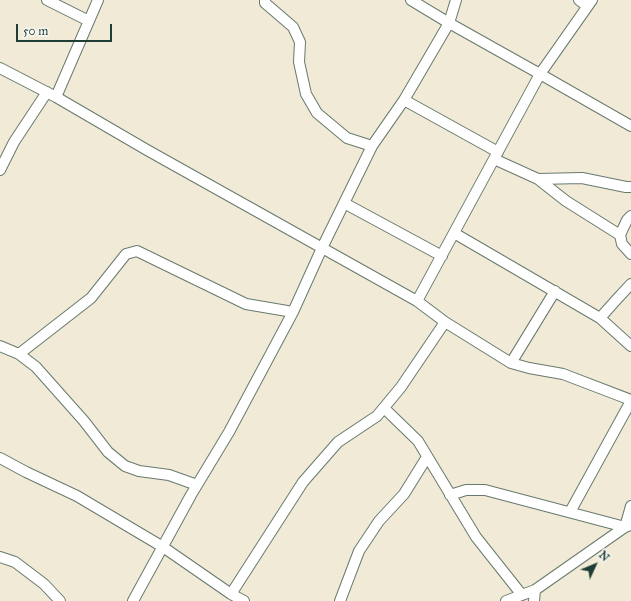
<!DOCTYPE html>
<html>
<head>
<meta charset="utf-8">
<style>
  body { margin:0 }
  #map { position:relative; width:631px; height:601px; overflow:hidden; background:#f0ead6; font-family:"IM FELL Great Primer",serif }
  canvas { display:block }
  .north { position:absolute; left:575px; top:545px; width:40px; height:40px; -webkit-text-stroke:3px #f6f6f2; paint-order:stroke; rotate:46deg; font-size:11px; font-weight:700; line-height:16px; text-align:center; color:#1f3d34 }
  .north::after { content:''; display:block; margin:auto; width:14px; height:18px; background:#1f3d34; clip-path:polygon(50% 0,100% 100%,50% 72%,0 100%) }
  .scale { position:absolute; left:16px; top:24px; width:96px; height:18px; box-sizing:border-box; border:2px solid #1f3d34; border-top:0; padding-left:5px; font-size:12px; line-height:14px; white-space:nowrap; color:#1f3d34; -webkit-text-stroke:3px #f6f6f2; paint-order:stroke }
</style>
</head>
<body>
<div id="map">
<canvas width="631" height="601"></canvas>
<div class="north">N</div>
<div class="scale">50 m</div>
</div>
<script>
const ctx = document.querySelector('canvas').getContext('2d');
ctx.lineJoin = 'round';
function toPath(rows) {
  const path = new Path2D();
  for (const r of rows) {
    path.moveTo(r[0], r[1]);
    for (let i = 2; i < r.length; i += 2) path.lineTo(r[i], r[i + 1]);
  }
  return path;
}
function stroke(path, color, width, dash) {
  ctx.strokeStyle = color;
  ctx.lineWidth = width;
  ctx.lineCap = dash ? 'butt' : 'round';
  ctx.setLineDash(dash || []);
  ctx.stroke(path);
}
const minor = toPath([
  [47,0,89,21],
  [265,0,265,3,293,27,300,42,299,62,306,94,317,113,347,138,372,146],
  [411,0,449,23,540,74,631,126],
  [579,0,587,6],
  [0,68,56,97,147,150,417,301,445,322,511,363,529,368,563,374,631,400],
  [56,97,98,0],
  [404,100,498,152],
  [494,159,538,179,582,178,626,187,631,187],
  [0,170,14,142,47,92],
  [538,179,566,201,620,235],
  [344,203,442,256],
  [631,216,627,220,620,235,622,244,631,254],
  [454,233,600,318,631,346],
  [417,301,540,74,592,0],
  [600,318,617,299,631,284],
  [0,346,19,354,36,367,84,421,108,452,125,466,139,471,169,475,197,485],
  [19,354,91,298,126,254,137,251,246,304,293,312],
  [511,363,555,291],
  [384,408,418,441,476,537,522,595],
  [0,458,26,472,77,496,163,547,231,594,244,601],
  [450,495,466,490,485,490,625,527],
  [570,512,631,401],
  [625,527,631,506],
  [0,557,15,562,44,584,60,601],
  [231,594,303,482,338,442,377,416,401,387,445,322],
  [133,601,191,495,229,432,293,312,322,248,372,146,404,100,449,23,456,0],
  [340,601,359,551,379,521,404,494,427,457],
  [506,601,535,590,625,527,628,526],
  [534,601,535,590]
]);
stroke(minor, '#687a6d', 12);
stroke(minor, '#fff', 10);
</script>
</body>
</html>
